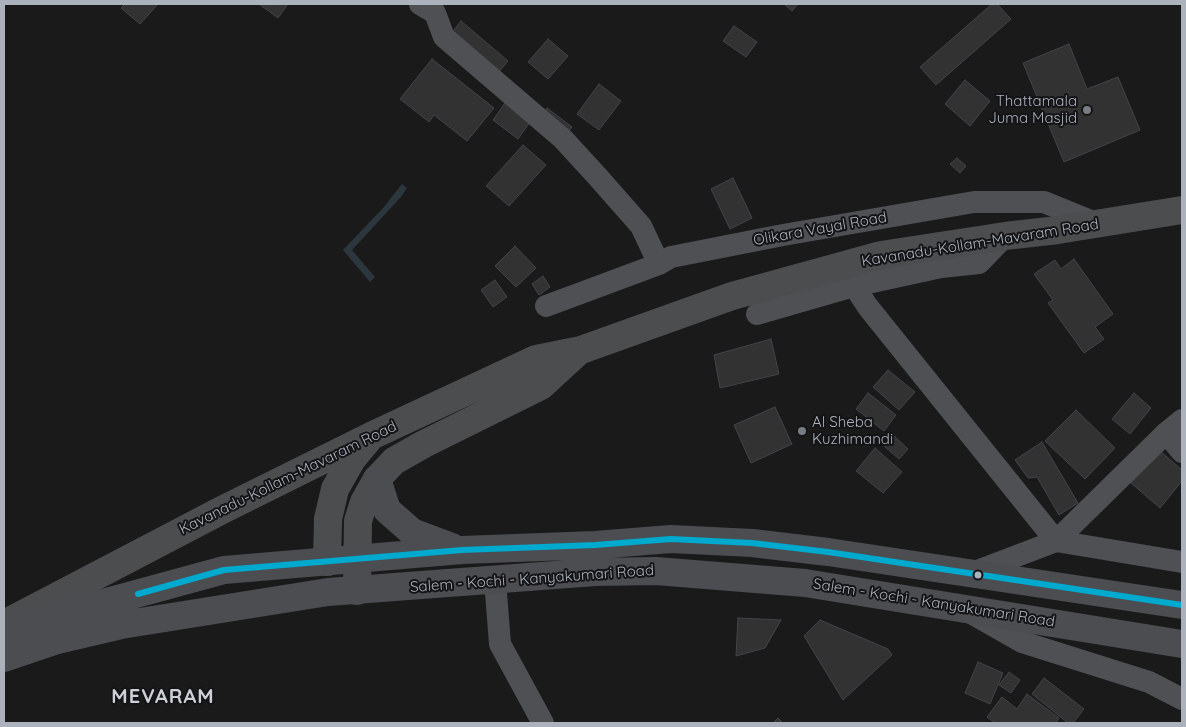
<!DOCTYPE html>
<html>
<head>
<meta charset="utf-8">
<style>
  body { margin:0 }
  #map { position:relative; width:1186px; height:727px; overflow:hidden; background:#1a1a1b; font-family:Quicksand,sans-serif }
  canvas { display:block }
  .frame { position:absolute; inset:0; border:5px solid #abb2bc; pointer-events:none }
</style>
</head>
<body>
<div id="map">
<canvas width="1186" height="727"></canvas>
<div class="frame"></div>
</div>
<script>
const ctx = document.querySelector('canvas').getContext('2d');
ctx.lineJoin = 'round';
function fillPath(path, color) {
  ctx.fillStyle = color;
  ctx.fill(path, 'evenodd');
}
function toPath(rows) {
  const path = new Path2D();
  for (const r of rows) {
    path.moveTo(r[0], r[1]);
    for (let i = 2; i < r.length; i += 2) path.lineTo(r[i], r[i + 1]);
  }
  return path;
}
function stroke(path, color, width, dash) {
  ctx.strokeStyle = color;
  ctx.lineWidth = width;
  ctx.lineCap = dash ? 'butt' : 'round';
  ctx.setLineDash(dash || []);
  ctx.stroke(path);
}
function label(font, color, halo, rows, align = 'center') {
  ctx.font = font + ' Quicksand,sans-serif';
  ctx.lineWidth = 4;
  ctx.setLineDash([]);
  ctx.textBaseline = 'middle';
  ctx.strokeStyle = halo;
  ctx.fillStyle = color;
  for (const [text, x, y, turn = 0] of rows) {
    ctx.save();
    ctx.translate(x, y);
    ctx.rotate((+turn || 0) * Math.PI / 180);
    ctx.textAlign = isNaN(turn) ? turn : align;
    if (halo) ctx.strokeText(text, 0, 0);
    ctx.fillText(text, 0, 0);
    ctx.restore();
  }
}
const water = toPath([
  [402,184,407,188,401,197,352,250,375,277,370,282,343,250,383,208]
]);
const building = toPath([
  [125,4,158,4,140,24,121,8,125,4],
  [259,4,288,4,278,18,259,4],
  [784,4,798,4,792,11,784,4],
  [992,4,997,4,1011,19,936,85,920,67,992,4],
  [461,21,508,61,497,74,450,35,461,21],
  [734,26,757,42,746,57,723,41,734,26],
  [548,39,568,56,548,79,528,62,548,39],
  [1069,44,1087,89,1118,77,1140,130,1064,162,1023,63,1069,44],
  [432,59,494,108,467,141,434,115,429,122,400,99,432,59],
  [965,80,990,101,970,126,945,104,965,80],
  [599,84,621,101,599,130,577,114,599,84],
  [505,103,530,122,518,139,493,120,505,103],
  [547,108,572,127,566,135,541,116,547,108],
  [523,145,546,165,509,206,486,186,523,145],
  [957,158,966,166,960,173,950,164,957,158],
  [733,178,752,218,730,229,711,189,733,178],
  [515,246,536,268,516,287,495,266,515,246],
  [1074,259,1113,314,1095,327,1104,339,1084,353,1048,303,1053,300,1034,274,1055,260,1061,269,1074,259],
  [543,276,550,287,539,295,532,284,543,276],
  [495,280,507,297,493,307,481,290,495,280],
  [771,339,779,374,720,388,714,355,771,339],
  [888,370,915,392,899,410,873,387,888,370],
  [868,393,896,415,884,431,856,409,868,393],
  [1134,393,1151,408,1130,434,1112,419,1134,393],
  [775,407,792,444,751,463,734,425,775,407],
  [1076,410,1115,448,1085,479,1045,441,1076,410],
  [893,435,908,449,899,459,883,445,893,435],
  [1042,442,1078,503,1059,515,1037,477,1028,478,1015,460,1042,442],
  [875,448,902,472,883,493,856,471,875,448],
  [1159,450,1182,470,1182,481,1160,508,1131,483,1159,450],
  [738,618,781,620,765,648,736,656,738,618],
  [820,620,888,649,892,655,843,700,804,636,820,620],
  [978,662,1003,673,990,704,965,693,978,662],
  [1009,672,1020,680,1011,693,999,685,1009,672],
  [1044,678,1084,709,1073,723,1068,723,1032,694,1044,678],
  [1027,694,1059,718,1056,723,995,723,987,717,1002,697,1017,709,1027,694],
  [778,718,783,723,773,723,778,718]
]);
const minor = toPath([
  [420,4,435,13,444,37,563,139,597,176,641,226,659,264],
  [1005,236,979,263,941,267,854,286,868,307,1056,541,1182,562],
  [546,306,659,264,671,257,783,235,974,202,1044,202,1098,224],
  [757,314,854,286],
  [1166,433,1182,452],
  [972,573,1056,541,1166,433,1182,420],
  [495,580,500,644,543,723],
  [971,613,1022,642,1149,682,1182,699]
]);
const major = toPath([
  [327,562,328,519,335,489,352,459,368,440],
  [357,591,358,521,364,502,377,479,394,461,424,444,541,386,579,351],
  [4,624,222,510,371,436,536,359,581,350,732,296,881,255,1005,236,1058,230,1182,210]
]);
const highway = toPath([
  [377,479,387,510,412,532,452,547],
  [4,630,224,570,462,550,595,545,671,539,752,543,828,552,1182,605],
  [4,658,57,640,121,625,328,592,595,572,656,571,805,583,1182,644]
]);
const bus1 = toPath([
  [138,594,224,570,462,550,595,545,671,539,752,543,828,552,1182,605]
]);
const markers = [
  [1087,110,5,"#787d84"],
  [802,431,5,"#787d84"],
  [978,575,4.5,"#abb2bc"]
];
const poiNames = [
  ["Thattamala",1077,101],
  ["Juma Masjid",1077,118],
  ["Al Sheba",812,422,"left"],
  ["Kuzhimandi",812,439,"left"]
];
const streetNames = [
  ["Olikara Vayal Road",820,229,-10],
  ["Kavanadu-Kollam-Mavaram Road",980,243,-9],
  ["Kavanadu-Kollam-Mavaram Road",288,478,-26],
  ["Salem - Kochi - Kanyakumari Road",532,579,-4],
  ["Salem - Kochi - Kanyakumari Road",934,603,9]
];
const districtNames = [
  ["MEVARAM",163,697]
];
fillPath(water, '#2c373d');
fillPath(building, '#323233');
stroke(building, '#434447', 1);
stroke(minor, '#4e5054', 22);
stroke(major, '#4c4d4f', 28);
stroke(highway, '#4c4d50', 28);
stroke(bus1, '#00a9ce', 6);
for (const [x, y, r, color] of markers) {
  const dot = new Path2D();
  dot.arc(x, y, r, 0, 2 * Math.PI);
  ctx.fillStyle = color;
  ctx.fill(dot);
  stroke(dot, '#141417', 2);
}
label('15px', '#abb2bc', '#141417', poiNames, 'right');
label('15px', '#abb2bc', '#141417', streetNames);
ctx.letterSpacing = '1px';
label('bold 20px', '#cdd0d7', '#141417', districtNames);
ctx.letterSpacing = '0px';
</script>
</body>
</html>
